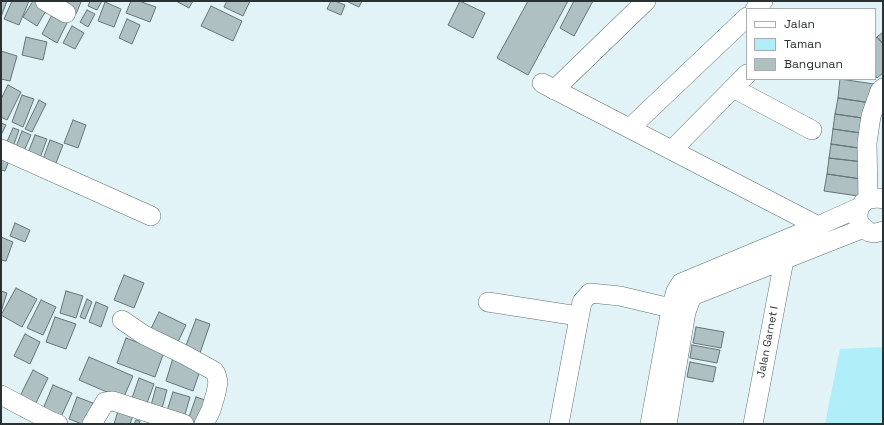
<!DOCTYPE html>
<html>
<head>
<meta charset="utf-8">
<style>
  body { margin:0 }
  #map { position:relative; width:884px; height:425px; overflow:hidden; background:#e1f3f6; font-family:"Space Grotesk",sans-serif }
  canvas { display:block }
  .frame { position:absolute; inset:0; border:2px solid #2a3132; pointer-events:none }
  .legend { position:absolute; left:746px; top:8px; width:130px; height:72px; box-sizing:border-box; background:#fff; border:1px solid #aaadad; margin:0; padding:5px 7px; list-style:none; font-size:12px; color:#2a3132 }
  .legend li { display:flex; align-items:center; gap:8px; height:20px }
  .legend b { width:20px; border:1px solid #aaadad }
</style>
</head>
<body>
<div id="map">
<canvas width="884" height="425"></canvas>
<div class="frame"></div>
<ul class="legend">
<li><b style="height:5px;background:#fff"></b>Jalan</li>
<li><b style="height:11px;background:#afedf8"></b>Taman</li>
<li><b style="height:11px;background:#afc0c3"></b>Bangunan</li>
</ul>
</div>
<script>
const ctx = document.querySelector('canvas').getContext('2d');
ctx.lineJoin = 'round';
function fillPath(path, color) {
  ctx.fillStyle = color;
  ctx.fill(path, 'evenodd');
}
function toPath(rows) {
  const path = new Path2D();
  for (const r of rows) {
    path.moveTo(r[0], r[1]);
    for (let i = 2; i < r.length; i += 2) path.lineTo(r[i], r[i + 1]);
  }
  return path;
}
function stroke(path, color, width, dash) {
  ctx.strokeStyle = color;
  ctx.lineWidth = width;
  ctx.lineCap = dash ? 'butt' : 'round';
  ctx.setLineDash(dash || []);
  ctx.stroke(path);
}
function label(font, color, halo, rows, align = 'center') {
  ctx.font = font + ' "Space Grotesk",sans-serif';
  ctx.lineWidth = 3;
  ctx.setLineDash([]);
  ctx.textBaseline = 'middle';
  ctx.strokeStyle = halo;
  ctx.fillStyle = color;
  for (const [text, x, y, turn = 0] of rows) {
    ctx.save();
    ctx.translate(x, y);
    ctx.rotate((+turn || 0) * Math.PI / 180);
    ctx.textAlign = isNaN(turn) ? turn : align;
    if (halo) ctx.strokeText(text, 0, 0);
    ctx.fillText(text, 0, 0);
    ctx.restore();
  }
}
const green = toPath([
  [883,347,883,424,825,424,840,349]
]);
const building = toPath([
  [1,1,7,1,1,17,1,1],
  [12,1,29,1,19,25,4,19,12,1],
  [33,1,35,1,47,9,37,26,23,17,33,1],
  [55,1,79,1,81,2,76,14,54,4,55,1],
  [90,1,102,1,97,10,88,6,90,1],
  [131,1,139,1,156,7,150,22,126,13,131,1],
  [176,1,193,1,189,8,176,1],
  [227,1,250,1,243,16,224,7,227,1],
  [331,1,335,1,345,5,341,15,327,9,331,1],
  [346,1,362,1,359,7,346,1],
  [460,1,485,13,473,38,448,25,460,1],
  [528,1,568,1,528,75,497,58,528,1],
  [574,1,593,1,574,36,560,28,574,1],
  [105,2,121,9,114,27,98,21,105,2],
  [211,6,242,21,233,41,201,26,211,6],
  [87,10,95,14,88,27,80,22,87,10],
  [53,13,68,21,57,43,42,34,53,13],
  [127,19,140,25,132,44,119,38,127,19],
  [72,26,84,33,75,49,63,43,72,26],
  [883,32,883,44,877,37,883,32],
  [26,37,47,42,43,60,22,55,26,37],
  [877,37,883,44,883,73,877,78,875,75,875,39,877,37],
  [1,51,17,56,10,81,1,79,1,51],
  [840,79,874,84,871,103,838,98,840,79],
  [8,85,21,92,7,120,1,117,1,99,8,85],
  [22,95,34,99,23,127,12,122,22,95],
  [838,98,871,103,869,119,835,114,838,98],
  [39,100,46,104,32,132,25,129,39,100],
  [835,114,869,119,867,134,833,129,835,114],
  [73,120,86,125,78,148,64,143,73,120],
  [1,123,6,125,1,135,1,123],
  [13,128,19,130,13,147,6,144,13,128],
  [833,129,867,134,865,149,831,144,833,129],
  [22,131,31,135,24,151,16,147,22,131],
  [35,135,47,139,40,158,28,153,35,135],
  [50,140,63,145,56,163,43,159,50,140],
  [831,144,865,149,863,162,829,158,831,144],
  [1,155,10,158,5,171,1,170,1,155],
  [829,158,863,162,861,179,827,174,829,158],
  [827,174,861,179,858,196,824,191,827,174],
  [15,223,30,230,25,242,10,236,15,223],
  [1,237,13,242,6,261,1,260,1,237],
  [124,275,144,283,134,308,114,300,124,275],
  [16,288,37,299,22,327,1,315,16,288],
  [1,291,7,293,1,312,1,291],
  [66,291,83,296,76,318,60,313,66,291],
  [87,299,92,302,85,319,80,317,87,299],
  [41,300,56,307,43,335,27,328,41,300],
  [96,302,108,307,101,327,89,322,96,302],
  [159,312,186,325,176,346,149,333,159,312],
  [55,317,76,324,66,349,46,342,55,317],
  [196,319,210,324,200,353,185,348,196,319],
  [696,327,724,332,721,348,693,343,696,327],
  [25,334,40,342,30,364,14,356,25,334],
  [126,338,164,352,155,377,117,363,126,338],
  [692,345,720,350,717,363,690,358,692,345],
  [89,357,133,376,123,399,79,380,89,357],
  [173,358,201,368,193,391,166,381,173,358],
  [690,362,716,367,713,382,687,377,690,362],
  [33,370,48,378,36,403,20,396,33,370],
  [139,378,154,384,146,406,131,401,139,378],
  [53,385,72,393,61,417,43,409,53,385],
  [156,387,167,390,161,412,150,409,156,387],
  [173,392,190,397,184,418,166,414,173,392],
  [77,397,93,403,85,424,82,424,69,419,77,397],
  [196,397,205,400,198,423,188,420,196,397],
  [118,411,133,416,130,424,114,424,118,411],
  [136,420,140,421,139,424,134,424,136,420]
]);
const minor = toPath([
  [45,1,66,13],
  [755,9,763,1],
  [542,83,818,226],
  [733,88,812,130],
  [554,90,646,1],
  [630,128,747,17],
  [1,149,151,216],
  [672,150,747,74],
  [868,199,867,143,871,116,880,91,883,88],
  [883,199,878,198,868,199,863,203,860,207,858,213,858,219,860,224,864,228,869,232,874,233,880,232,883,231],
  [488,302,578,316],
  [122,320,144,335,185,355,214,371,216,374,218,382,216,393,211,410,204,424],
  [1,395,50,421,58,424],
  [92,424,105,402,113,401,184,424],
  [559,424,582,302,590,293,620,296,683,311],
  [650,424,671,309,676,291,681,283,818,226,860,207],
  [667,424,686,312,692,296,864,228],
  [753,424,784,260]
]);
const streetNames = [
  ["Jalan Garnet I",768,342,-79]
];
fillPath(green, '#afedf8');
fillPath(building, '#afc0c3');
stroke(building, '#657578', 1);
stroke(minor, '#607073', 20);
stroke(minor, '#fff', 19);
label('11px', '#2a3132', '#fff', streetNames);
</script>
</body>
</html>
